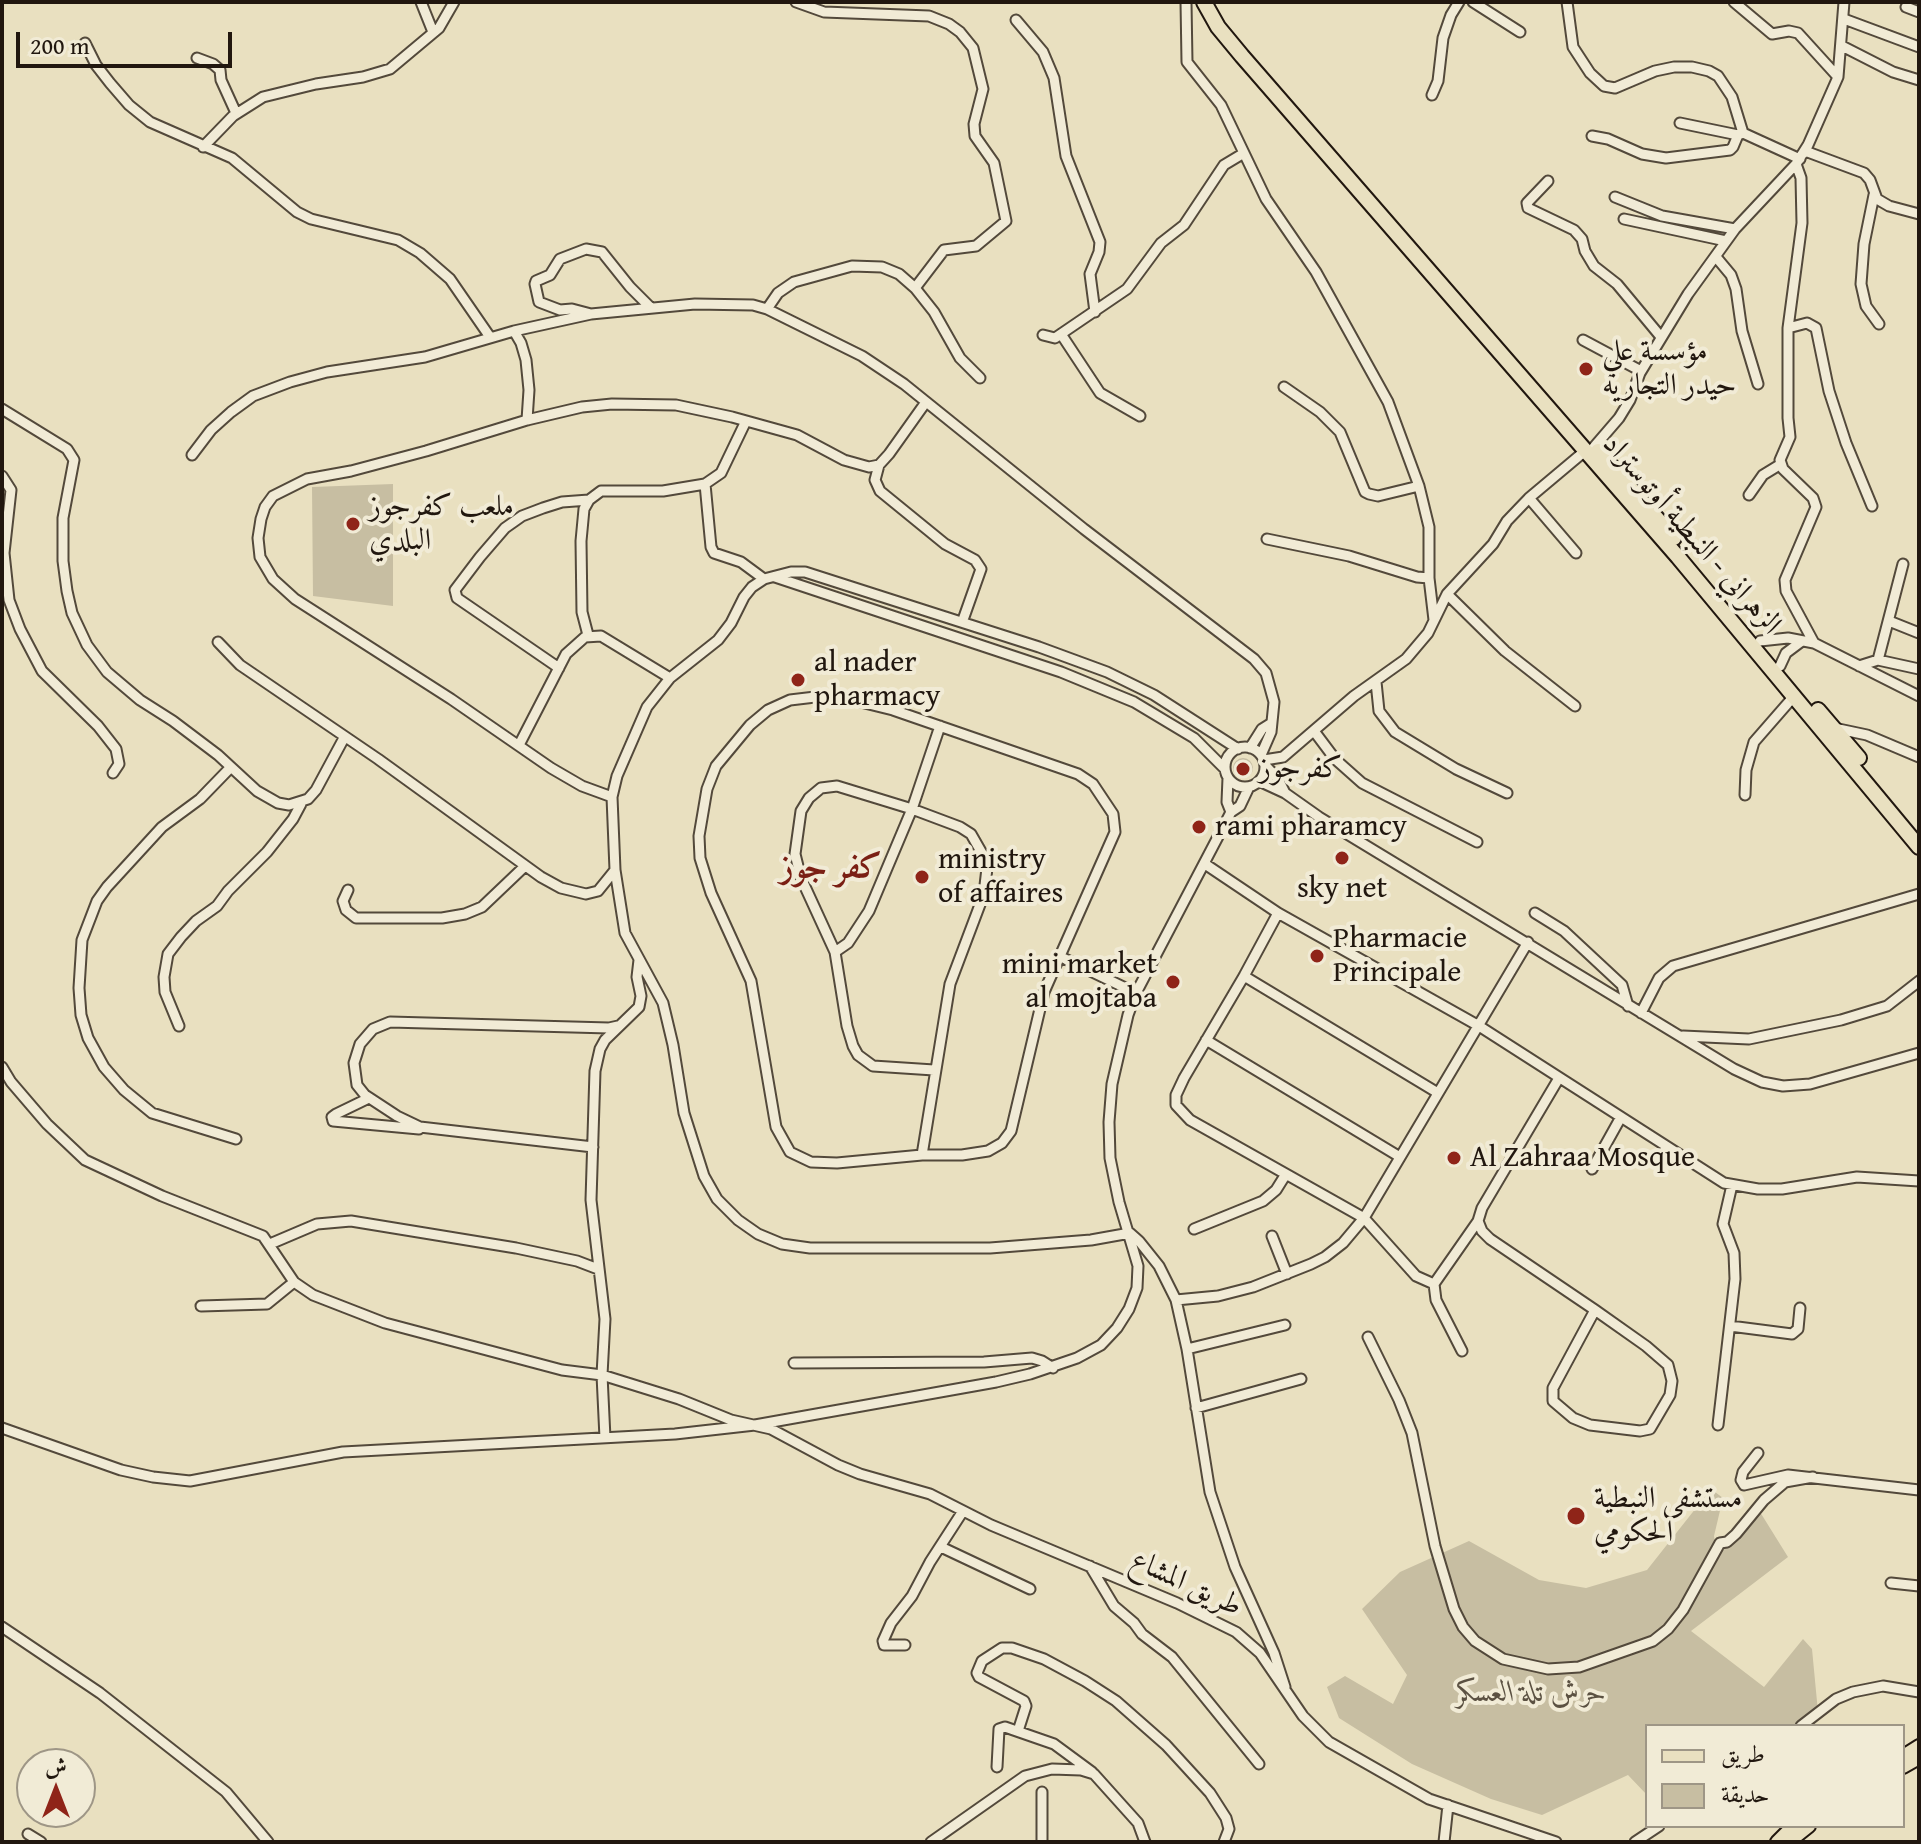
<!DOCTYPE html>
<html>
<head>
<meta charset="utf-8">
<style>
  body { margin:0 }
  #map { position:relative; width:1921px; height:1844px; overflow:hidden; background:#e9e0c0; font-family:"Gentium Book Plus",Amiri,serif }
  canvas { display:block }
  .frame { position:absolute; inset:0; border:4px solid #21170f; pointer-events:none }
  .legend { position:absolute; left:1645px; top:1724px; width:260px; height:104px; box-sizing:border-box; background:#f1ebd6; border:2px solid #9e9686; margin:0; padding:10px 14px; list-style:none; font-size:24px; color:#21170f }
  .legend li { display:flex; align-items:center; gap:16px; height:40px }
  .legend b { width:40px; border:2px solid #9e9686 }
  .north { position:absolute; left:16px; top:1748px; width:80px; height:80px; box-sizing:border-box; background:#f1ebd6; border:2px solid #9e9686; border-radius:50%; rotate:0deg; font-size:22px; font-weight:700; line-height:32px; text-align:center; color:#21170f }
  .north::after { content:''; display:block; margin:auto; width:28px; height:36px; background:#8f2418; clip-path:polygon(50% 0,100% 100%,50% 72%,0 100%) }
  .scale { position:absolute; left:16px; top:32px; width:216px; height:36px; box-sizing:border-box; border:4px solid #21170f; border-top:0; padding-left:10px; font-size:24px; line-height:28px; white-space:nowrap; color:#21170f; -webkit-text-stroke:6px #f1ebd6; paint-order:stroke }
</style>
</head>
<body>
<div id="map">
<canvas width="1921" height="1844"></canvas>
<div class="frame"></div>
<ul class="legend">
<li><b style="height:10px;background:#e9e0c0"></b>طريق</li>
<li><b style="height:22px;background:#c7bea2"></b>حديقة</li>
</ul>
<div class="north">ش</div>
<div class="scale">200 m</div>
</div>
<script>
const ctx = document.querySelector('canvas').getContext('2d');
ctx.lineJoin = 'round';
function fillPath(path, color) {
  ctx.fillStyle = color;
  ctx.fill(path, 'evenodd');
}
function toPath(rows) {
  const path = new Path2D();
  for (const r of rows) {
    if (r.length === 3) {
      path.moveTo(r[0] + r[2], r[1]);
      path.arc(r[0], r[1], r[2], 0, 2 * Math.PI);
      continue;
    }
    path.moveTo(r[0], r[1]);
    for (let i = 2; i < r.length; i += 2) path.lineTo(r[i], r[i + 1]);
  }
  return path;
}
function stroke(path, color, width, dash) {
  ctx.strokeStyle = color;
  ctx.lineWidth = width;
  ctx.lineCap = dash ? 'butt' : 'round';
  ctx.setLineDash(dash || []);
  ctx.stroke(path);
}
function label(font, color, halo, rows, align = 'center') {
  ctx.font = font + ' "Gentium Book Plus",Amiri,serif';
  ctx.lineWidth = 8;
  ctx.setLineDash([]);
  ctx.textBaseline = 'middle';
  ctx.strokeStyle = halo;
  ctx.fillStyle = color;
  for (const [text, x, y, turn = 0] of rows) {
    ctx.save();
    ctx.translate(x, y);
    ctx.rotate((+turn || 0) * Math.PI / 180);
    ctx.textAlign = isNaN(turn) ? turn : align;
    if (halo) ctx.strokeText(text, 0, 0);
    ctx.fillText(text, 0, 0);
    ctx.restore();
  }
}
const green = toPath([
  [393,484,393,606,313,596,312,487],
  [1243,768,10],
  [1711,1489,1723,1498,1714,1536,1715,1542,1721,1544,1760,1512,1788,1557,1691,1631,1764,1687,1803,1639,1812,1649,1818,1712,1795,1726,1647,1726,1647,1795,1628,1775,1542,1815,1491,1799,1412,1764,1339,1718,1327,1687,1345,1676,1393,1704,1407,1675,1362,1609,1400,1572,1469,1541,1539,1580,1586,1588,1647,1570]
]);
const minor = toPath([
  [421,2,433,32],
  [796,2,824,12,929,16,949,24,960,32,973,48,983,89,974,124,975,136,994,163,1006,221,976,246,944,250,915,288],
  [1186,2,1187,62,1221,105,1266,199,1316,272,1388,402,1419,486,1429,527,1429,578,1434,620],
  [1473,2,1520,32],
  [1567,2,1573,47,1590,73,1604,86,1615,88,1655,71,1674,67,1692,67,1709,71,1718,76,1732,97,1743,133,1800,159],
  [1734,2,1772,34,1789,31,1798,33,1838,77],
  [1906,7,1919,12],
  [1844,19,1919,47],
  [1016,20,1043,52,1054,78,1066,156,1100,242,1099,252,1090,274,1095,312],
  [85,43,96,65,110,83,129,105,150,122,232,158,297,212,311,219,398,240,420,253,450,279,490,337],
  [1842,46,1893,72,1919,80],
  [197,58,213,64,220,70,221,80,236,113],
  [1432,95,1438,81,1443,38,1451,15,1459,2],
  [1680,123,1738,135],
  [1592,136,1608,139,1642,154,1666,158,1730,150,1733,147,1738,135,1743,133],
  [203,147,233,116,263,97,316,84,363,77,390,69,439,28,454,2],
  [1805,151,1864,173,1870,180,1877,199,1889,206,1919,214],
  [1796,164,1801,178,1802,223,1788,328,1788,418,1790,437,1780,460,1783,469,1813,498,1816,507,1785,580,1786,591,1814,643],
  [1548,181,1527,203,1528,208,1574,230,1582,239,1585,251,1594,266,1617,284,1661,337],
  [1874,195,1864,244,1861,284,1866,306,1879,324],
  [1615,197,1662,216,1735,229],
  [1624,219,1726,241],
  [1716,257,1731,275,1736,289,1742,331,1758,384],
  [767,309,778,293,794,282,852,266,882,267,899,274,915,288,934,312,960,358,980,378],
  [591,314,572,309,560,310,539,302,535,284,536,281,550,275,560,259,586,249,602,252,630,287,651,308],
  [1788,328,1807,323,1816,328,1829,391,1846,443,1872,506],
  [514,331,521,343,526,360,529,390,527,420],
  [1061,334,1100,393,1140,416],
  [1043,335,1055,338,1127,289,1161,243,1184,225,1224,165,1244,153],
  [1583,340,1641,371],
  [1284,387,1320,412,1340,432,1365,492,1369,494,1378,496,1419,486],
  [2,409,67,449,74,460,63,518,63,561,67,591,72,613,87,645,107,672,140,700,173,721,218,755,257,791,278,803,289,805,308,799,316,790,344,738],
  [1594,447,1619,418,1630,400,1640,373,1688,294,1735,229,1796,164,1808,145,1838,77,1844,2],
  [192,455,211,430,231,412,253,396,290,382,327,372,425,357,514,331,591,314,695,304,753,305,767,309,862,356,904,384,1084,529,1254,659,1266,673,1274,702,1271,732,1261,755],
  [879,465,875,480,880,491,945,544,975,560,981,569,964,617],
  [2,476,11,490,4,553,9,600,20,629,42,671,98,726,116,749,119,764,113,773],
  [705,484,711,547,714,553,741,562,764,579],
  [1749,495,1763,475,1781,464],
  [1529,498,1576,553],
  [1267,539,1349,556,1417,577,1429,578],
  [775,577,1061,672,1134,702,1194,738,1225,769],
  [1447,594,1505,651,1575,706],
  [1889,621,1919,633],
  [588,635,582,612,581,541,584,509,589,500],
  [1760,641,1788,638,1814,643,1919,696],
  [218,642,240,665,378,759,541,877,561,888,586,894,598,891,615,870],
  [1878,660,1903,564],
  [1780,666,1786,653,1802,641],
  [1859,666,1878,660,1919,669],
  [559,668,457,598,455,590,480,557,505,528,522,516,543,508,562,502,589,500,601,491,663,491,705,484,721,473,746,421],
  [1376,682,1379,711,1395,732,1456,769,1507,793],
  [832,695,893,710,1078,774,1093,784,1113,814,1115,832,1044,992,1011,1131,1002,1143,988,1151,962,1155,922,1155,837,1163,811,1162,790,1152,776,1127,751,981,711,893,700,858,699,836,707,789,716,766,750,725,768,710,790,700,832,695],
  [1834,728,1867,735,1919,757],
  [1314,731,1335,759,1362,783,1477,842],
  [519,745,566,654,585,637,601,636,670,678],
  [1245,767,20],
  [1250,748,1262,729,1270,724],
  [1238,749,1154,695,1107,672,1039,647,805,572,791,572,764,579,752,587,744,597,731,623,718,640,670,678,647,707,617,776,612,797,615,870,625,933,663,1003,673,1045,684,1113,704,1176,717,1199,738,1220,758,1234,782,1244,810,1248,990,1248,1091,1240,1130,1233,1139,1241,1159,1266,1176,1300,1187,1349,1210,1492,1235,1567,1274,1653,1285,1687],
  [1264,760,1283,757,1354,696,1406,659,1428,633,1447,594,1493,544,1507,521,1529,498,1585,451],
  [1265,765,1278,779,1285,793],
  [231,767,200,799,162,827,107,887,97,901,82,940,79,988,81,1015,88,1038,104,1067,124,1090,152,1113,236,1139],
  [1228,778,1227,802,1231,812],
  [1259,781,1285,793,1319,817,1734,1069,1762,1082,1783,1086,1810,1084,1919,1053],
  [1745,795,1746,770,1754,742,1795,695],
  [612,797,582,786,551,768,451,699,295,599,273,579,260,557,258,538,261,519,265,507,273,496,307,479,351,471,426,451,527,420,582,407,612,404,676,405,732,417,797,435,844,460,869,467,879,465,889,454,926,402],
  [1205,864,1278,913,1479,1026,1724,1183,1758,1189,1782,1189,1857,1177,1919,1181],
  [348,890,343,901,346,910,356,918,442,918,465,914,482,907,524,867],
  [1278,913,1244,976,1184,1078,1176,1095,1176,1105,1190,1120,1364,1218,1416,1276,1434,1284],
  [1535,913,1564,931,1622,985,1628,1006],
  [835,952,848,943,869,911,912,809,940,726],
  [1059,956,1136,993],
  [1244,976,1438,1093],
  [1641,1013,1659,978,1673,966,1919,894],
  [179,1026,165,992,164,977,168,954,181,937,196,921,217,906,228,891,267,852,293,819,301,804],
  [1683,1036,1749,1039,1841,1020,1887,1006,1919,981],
  [1206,1040,1400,1157],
  [2,1067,11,1082,47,1124,85,1160,162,1196,263,1236,294,1282,313,1295,385,1323,562,1370,602,1375,679,1399,731,1420,771,1429,838,1465,860,1474,930,1494,991,1525,1177,1603,1236,1632,1260,1653,1303,1716,1329,1742,1429,1799,1556,1842],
  [1559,1078,1482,1208,1478,1221,1482,1231,1490,1239,1595,1310,1646,1346,1668,1365,1672,1381,1670,1395,1650,1429,1640,1431,1590,1425,1573,1418,1553,1401,1553,1388,1595,1310],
  [369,1098,336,1114,332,1117,333,1121,419,1129],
  [593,1147,420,1127,397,1116,365,1095,357,1085,354,1063,360,1044,373,1029,390,1022,609,1028,618,1026],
  [922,1155,950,984,984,894,987,868,983,855,971,834,960,827,912,809,837,786,821,788,809,798,801,811,795,854,801,878,835,952,847,1026,853,1046,858,1055,873,1066,934,1070],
  [1592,1169,1621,1117],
  [1194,1229,1263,1201,1276,1190,1286,1174],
  [1272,1236,1287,1274],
  [270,1244,317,1224,351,1221,516,1248,577,1261,598,1269],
  [1176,1300,1218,1296,1253,1287,1311,1264,1325,1257,1343,1243,1364,1218,1528,942],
  [201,1306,267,1304,294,1282],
  [1730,1326,1792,1334,1798,1329,1800,1308],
  [1368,1337,1399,1400,1412,1433,1435,1546,1454,1609,1463,1627,1475,1641,1503,1659,1548,1669,1579,1667,1653,1641,1668,1629,1683,1610,1720,1543,1727,1542,1736,1534,1764,1500,1785,1482,1813,1477],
  [1187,1349,1285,1325],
  [1462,1351,1436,1300,1434,1284,1478,1221],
  [794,1363,984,1362,1032,1358,1042,1361,1053,1368],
  [1196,1408,1301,1379],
  [1718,1425,1735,1279,1734,1253,1723,1224,1732,1185],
  [2,1428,121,1470,153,1477,190,1481,343,1452,675,1434,755,1425,996,1382,1030,1374,1077,1358,1101,1345,1117,1328,1129,1309,1137,1288,1138,1266,1119,1202,1110,1158,1109,1122,1112,1084,1128,1015,1136,993,1231,812,1240,806,1249,787],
  [605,1438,602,1375,605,1319,591,1200,595,1071,600,1049,605,1040,639,1007,641,996,637,977,639,960],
  [1758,1453,1743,1472,1741,1480,1744,1485,1788,1475,1919,1490],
  [941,1547,1030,1589],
  [1090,1566,1114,1606,1134,1623,1142,1634,1172,1657,1259,1764],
  [1891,1583,1919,1586],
  [2,1627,100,1693,226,1792,268,1842],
  [905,1645,884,1645,883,1641,891,1623,912,1596,930,1562,963,1511],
  [1801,1726,1836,1699,1853,1692,1883,1686,1919,1692],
  [1018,1731,1026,1706,1024,1701,979,1677,977,1673,982,1661,1002,1648,1012,1648,1044,1659,1085,1681,1116,1701,1166,1745,1210,1793,1226,1818,1229,1829,1224,1842],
  [997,1767,999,1729,1005,1727,1054,1744,1092,1772],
  [28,1834,41,1842],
  [931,1842,1025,1776,1052,1769,1081,1770,1094,1774,1138,1823,1145,1842],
  [1042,1842,1042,1792],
  [1444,1842,1448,1805],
  [1635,1842,1659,1826]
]);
const major = toPath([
  [1903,1756,1919,1746],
  [1903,1767,1919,1758],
  [1777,1842,1793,1826],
  [1789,1842,1809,1826]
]);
const highway = toPath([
  [1204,2,1218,27,1242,56,1678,557,1919,847],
  [1598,451,1674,538],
  [1818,710,1859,758]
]);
const markers = [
  [1586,369,8,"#8f2418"],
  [353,524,8,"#8f2418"],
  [798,680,8,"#8f2418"],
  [1243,769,8,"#8f2418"],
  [1199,827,8,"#8f2418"],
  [1342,858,8,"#8f2418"],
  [922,877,8,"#8f2418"],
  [1317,956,8,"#8f2418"],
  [1173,982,8,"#8f2418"],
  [1454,1158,8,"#8f2418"],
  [1576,1516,10,"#8f2418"]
];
const poiNames = [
  ["مؤسسة علي",1602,352],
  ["حيدر التجاريه",1602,386],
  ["ملعب كفرجوز",369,507],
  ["البلدي",369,541],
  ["al nader",814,663],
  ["pharmacy",814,697],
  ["كفرجوز",1259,769],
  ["rami pharamcy",1215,827],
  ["ministry",938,860],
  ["of affaires",938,894],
  ["sky net",1342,889,"center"],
  ["Pharmacie",1333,939],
  ["Principale",1333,973],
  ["mini market",1157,965,"right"],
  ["al mojtaba",1157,999,"right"],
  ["Al Zahraa Mosque",1470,1158],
  ["مستشفى النبطية",1594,1499],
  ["الحكومي",1594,1533]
];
const streetNames = [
  ["الزهراني - النبطية أوتوستراد",1691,535,49],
  ["طريق المشاع",1186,1584,25]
];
const parkNames = [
  ["حرش تلة العسكر",1531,1693]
];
const quarterNames = [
  ["كفر جوز",831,868]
];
fillPath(green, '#c7bea2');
stroke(minor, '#53493b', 13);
stroke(major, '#21170f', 16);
stroke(highway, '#21170f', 18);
stroke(minor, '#f1ebd6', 9);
stroke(major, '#e9e0c0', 12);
stroke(highway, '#e9e0c0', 14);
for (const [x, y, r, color] of markers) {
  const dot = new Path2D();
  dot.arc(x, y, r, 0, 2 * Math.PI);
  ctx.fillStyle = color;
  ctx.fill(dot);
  stroke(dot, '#f1ebd6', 3);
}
label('30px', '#21170f', '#f1ebd6', poiNames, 'left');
label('30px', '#21170f', '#f1ebd6', streetNames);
label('italic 30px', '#5b5142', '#f1ebd6', parkNames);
label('bold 34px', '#7a1f14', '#f1ebd6', quarterNames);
</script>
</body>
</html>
